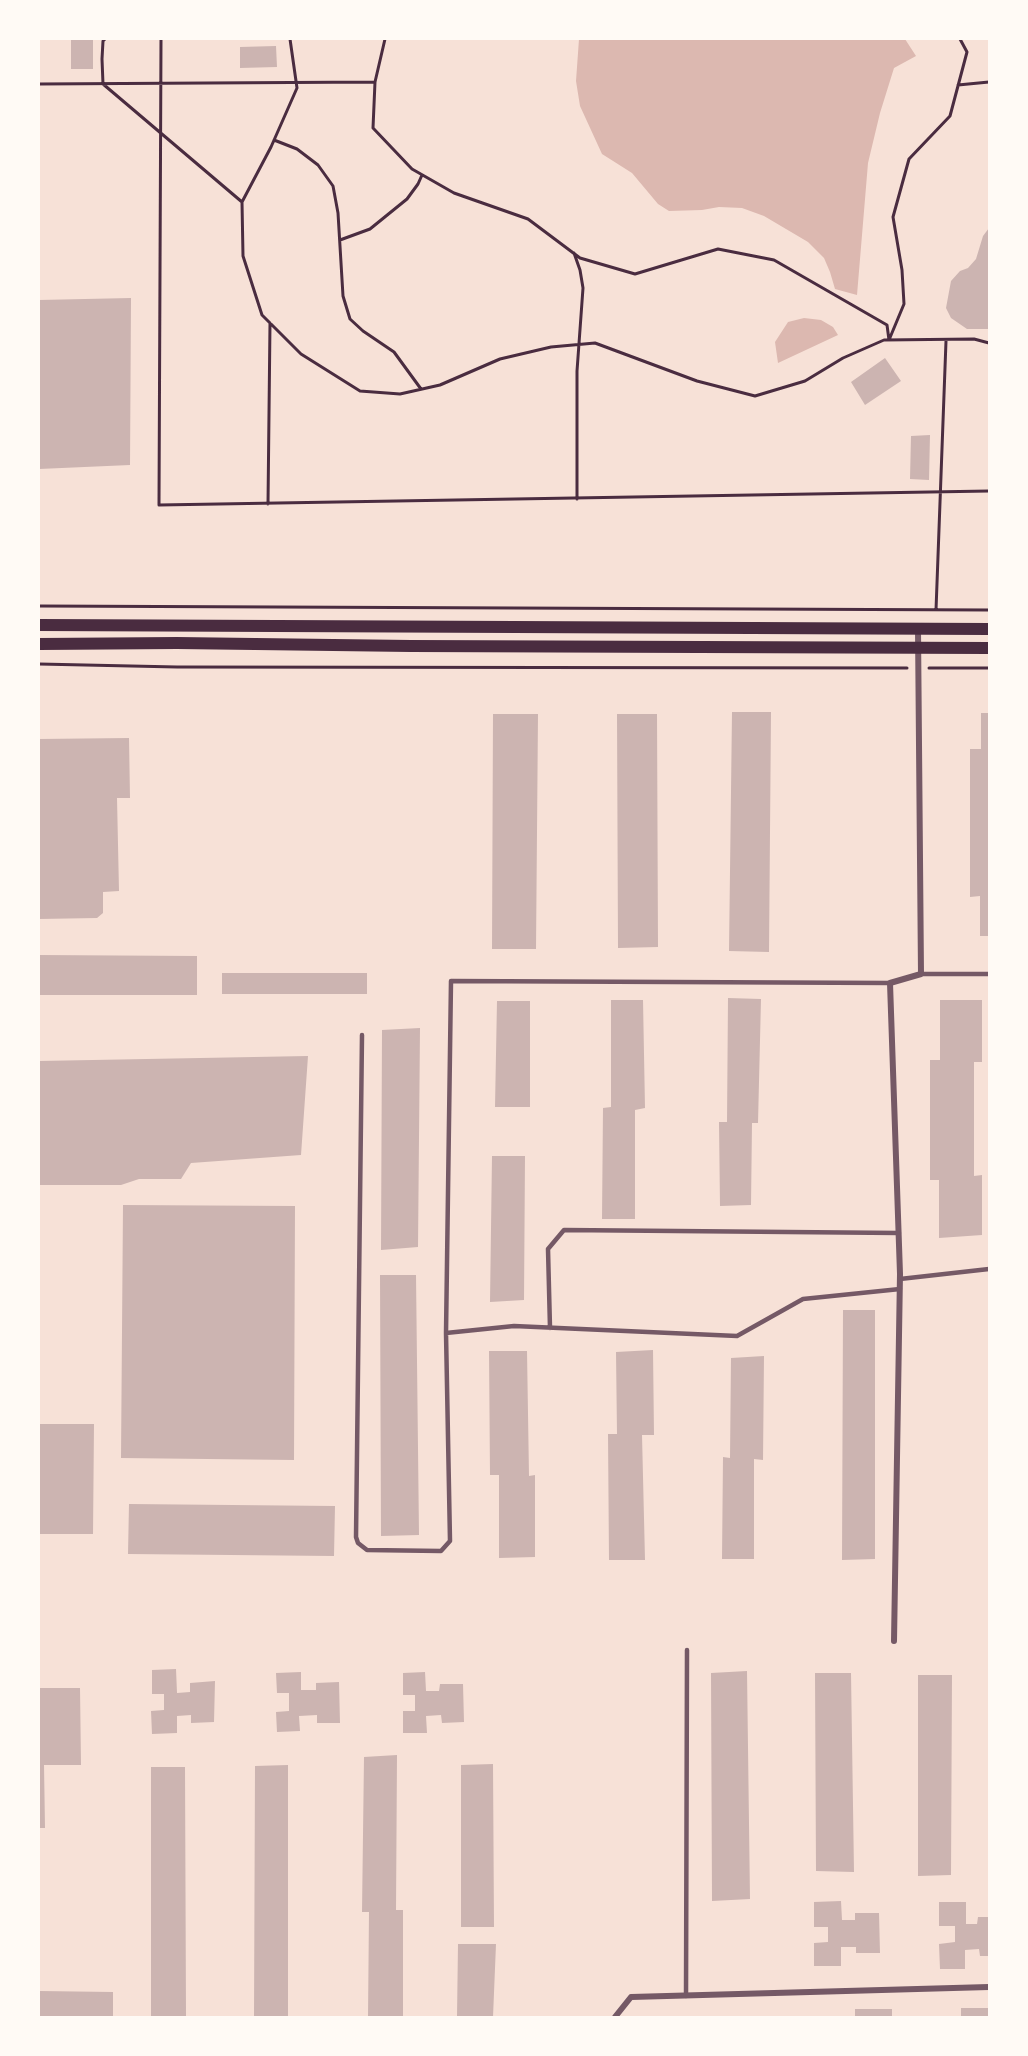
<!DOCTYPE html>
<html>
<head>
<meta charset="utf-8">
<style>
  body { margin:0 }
  #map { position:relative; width:1028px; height:2056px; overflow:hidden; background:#f7e1d7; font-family:Commissioner,sans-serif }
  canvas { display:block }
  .frame { position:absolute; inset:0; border:40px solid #fffaf5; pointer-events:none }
</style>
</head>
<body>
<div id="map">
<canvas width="1028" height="2056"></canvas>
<div class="frame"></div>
</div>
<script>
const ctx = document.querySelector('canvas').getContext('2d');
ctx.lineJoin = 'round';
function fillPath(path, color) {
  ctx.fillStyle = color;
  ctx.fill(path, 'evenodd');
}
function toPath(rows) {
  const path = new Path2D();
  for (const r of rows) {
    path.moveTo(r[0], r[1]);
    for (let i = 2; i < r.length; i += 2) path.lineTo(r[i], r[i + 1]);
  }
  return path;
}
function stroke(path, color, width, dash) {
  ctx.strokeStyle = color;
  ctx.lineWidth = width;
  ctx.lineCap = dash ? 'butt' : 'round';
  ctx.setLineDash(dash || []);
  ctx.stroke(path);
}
const water = toPath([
  [579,39,905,39,916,56,894,68,880,113,868,163,857,295,835,289,830,272,824,258,808,242,764,216,742,208,719,207,702,210,669,211,658,204,632,173,602,154,580,106,576,81],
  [804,318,821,320,833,327,838,335,778,363,775,342,788,322]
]);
const building = toPath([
  [71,39,93,39,93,69,71,69],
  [276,46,277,67,240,68,240,47],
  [989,228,989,329,967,329,951,318,946,308,951,281,960,271,968,268,976,259,983,236],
  [131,298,130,465,39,469,39,300],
  [885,358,901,381,865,405,851,382],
  [930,435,929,480,910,479,911,436],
  [732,712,771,712,769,952,729,951],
  [981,713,989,713,989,936,980,936,980,896,970,897,970,749,981,749],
  [493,714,538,714,536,949,492,949],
  [617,714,657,714,658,947,618,948],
  [129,738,130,798,117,798,119,891,103,892,103,913,97,918,39,919,39,739],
  [39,955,197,956,197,995,39,995],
  [222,973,367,973,367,994,222,994],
  [728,998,761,999,758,1123,752,1123,751,1205,720,1206,719,1122,727,1122],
  [611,1000,643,1000,645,1108,635,1110,635,1219,602,1219,603,1108,611,1107],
  [940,1000,982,1000,982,1062,974,1062,974,1176,982,1175,982,1235,939,1238,939,1180,930,1180,930,1060,940,1060],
  [497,1001,530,1001,530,1107,495,1107],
  [420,1028,418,1247,381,1250,382,1030],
  [308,1056,301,1155,191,1163,181,1179,139,1179,121,1185,39,1185,39,1061],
  [492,1156,525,1156,524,1300,490,1302],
  [123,1205,295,1206,294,1460,121,1458],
  [380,1275,416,1275,419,1535,381,1536],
  [843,1310,875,1310,875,1559,842,1560],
  [653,1350,654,1435,642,1435,645,1560,609,1560,608,1434,617,1434,616,1352],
  [489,1351,527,1351,529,1476,535,1475,535,1557,499,1558,499,1475,490,1475],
  [764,1356,763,1460,754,1459,754,1559,722,1559,723,1457,730,1458,731,1358],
  [39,1424,94,1424,93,1534,39,1534],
  [129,1504,335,1506,334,1556,128,1554],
  [176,1669,177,1693,190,1692,190,1683,215,1681,214,1722,191,1723,191,1715,177,1716,177,1733,152,1734,151,1711,164,1710,164,1694,152,1694,152,1670],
  [747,1671,750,1899,712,1901,711,1673],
  [301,1672,301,1690,316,1690,316,1683,339,1682,340,1723,317,1723,317,1715,299,1716,300,1731,277,1732,276,1712,289,1711,289,1693,277,1693,276,1673],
  [425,1672,426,1691,439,1691,440,1684,463,1684,464,1722,442,1723,441,1715,426,1716,427,1733,403,1733,403,1711,415,1711,415,1695,403,1695,403,1673],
  [815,1673,851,1673,854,1872,816,1871],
  [918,1675,952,1675,951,1875,918,1876],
  [39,1688,80,1688,81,1765,44,1765,45,1828,39,1828],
  [397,1755,396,1910,403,1910,403,2017,368,2017,369,1912,362,1912,364,1757],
  [493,1764,494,1927,461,1927,461,1765],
  [288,1765,288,2017,254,2017,255,1766],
  [151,1767,185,1767,186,2017,151,2017],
  [841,1901,842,1920,855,1920,855,1913,879,1913,880,1953,856,1953,856,1947,841,1947,841,1966,814,1966,814,1943,828,1942,828,1927,814,1927,814,1902],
  [939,1902,966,1902,966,1924,977,1924,978,1917,989,1917,989,1956,980,1956,979,1949,965,1950,965,1969,940,1969,939,1944,955,1942,955,1926,939,1926],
  [458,1944,496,1944,493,2017,457,2017],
  [39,1991,113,1992,113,2017,39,2017],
  [961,2008,989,2008,989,2017,961,2017],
  [855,2009,892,2009,892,2017,855,2017]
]);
const path = toPath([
  [105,39,103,41,102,59,103,84,242,202],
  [161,39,159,505,989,491],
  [290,39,297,88,271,147,242,202,243,256,262,315,301,354,360,391,400,394,440,385,500,359,551,347,595,343,697,381,755,396,805,381,843,358,884,340,974,339,989,343],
  [385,39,375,82,373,128,412,169,454,193,528,219,580,258,635,274,718,249,774,260,887,325,889,340,904,304,902,270,893,217,909,159,950,116,967,52,960,39],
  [39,84,375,82],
  [958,85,989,82],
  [274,140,297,149,318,165,333,186,338,213,343,296,350,319,363,331,394,352,421,389],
  [340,240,370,229,407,199,418,184,422,175],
  [574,253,580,270,583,288,577,371,577,499],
  [268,504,270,323],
  [39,606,989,610],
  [936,610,946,341],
  [39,664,177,667,907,668],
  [929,668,989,668]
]);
const service = toPath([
  [921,974,989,974],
  [362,1035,356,1537,358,1543,367,1550,441,1551,450,1541,446,1333,514,1326,737,1336,803,1299,900,1289],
  [900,1279,989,1269],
  [550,1328,548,1249,564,1230,899,1233],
  [446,1333,451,981,890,983],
  [686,1996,687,1650]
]);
const minor = toPath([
  [894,1641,900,1274,890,983,921,974,918,629],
  [615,2017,631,1997,989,1987]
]);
const secondary = toPath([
  [39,625,989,629],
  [39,644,177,643,411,646,989,648]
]);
fillPath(water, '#dcb8b0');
fillPath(building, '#ccb4b1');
stroke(path, '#4a2c40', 3);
stroke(service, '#755966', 4.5);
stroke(minor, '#755966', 6);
stroke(secondary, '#4a2c40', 12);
</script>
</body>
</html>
